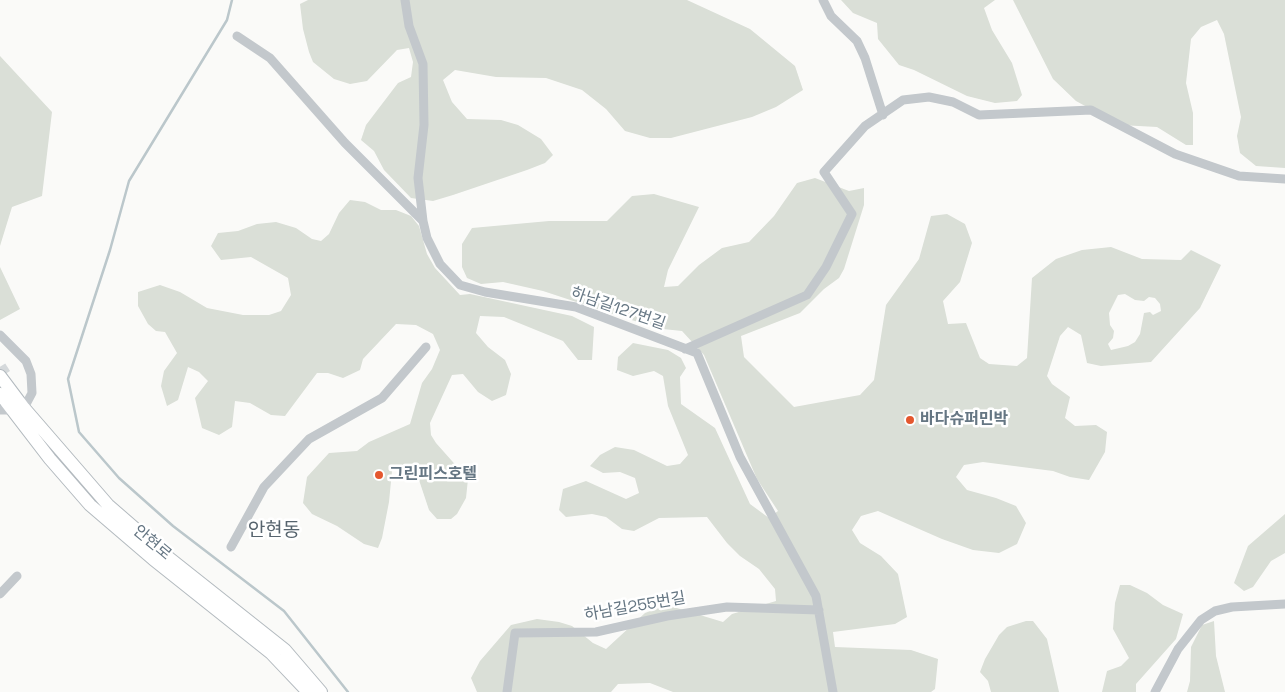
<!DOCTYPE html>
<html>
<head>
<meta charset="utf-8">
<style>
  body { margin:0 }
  canvas { display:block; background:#fafaf8 }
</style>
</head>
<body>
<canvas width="1285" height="692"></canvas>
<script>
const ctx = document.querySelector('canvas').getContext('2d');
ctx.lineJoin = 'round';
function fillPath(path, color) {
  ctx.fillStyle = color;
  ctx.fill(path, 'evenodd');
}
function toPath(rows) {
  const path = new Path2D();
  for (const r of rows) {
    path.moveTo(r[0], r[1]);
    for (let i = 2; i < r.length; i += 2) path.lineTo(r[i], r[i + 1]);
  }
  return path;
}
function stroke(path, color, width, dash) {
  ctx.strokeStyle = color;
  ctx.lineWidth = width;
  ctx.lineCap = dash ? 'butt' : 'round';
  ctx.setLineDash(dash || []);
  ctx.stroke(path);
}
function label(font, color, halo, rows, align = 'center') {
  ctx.font = font + ' "Space Grotesk","Noto Sans KR",sans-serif';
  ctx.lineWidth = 5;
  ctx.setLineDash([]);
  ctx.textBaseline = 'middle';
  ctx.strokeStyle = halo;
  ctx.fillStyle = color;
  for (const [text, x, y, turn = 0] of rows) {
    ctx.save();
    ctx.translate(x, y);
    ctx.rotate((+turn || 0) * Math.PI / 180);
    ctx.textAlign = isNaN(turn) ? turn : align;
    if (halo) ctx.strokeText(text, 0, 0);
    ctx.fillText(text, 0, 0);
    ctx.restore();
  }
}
const green = toPath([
  [308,0,687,0,750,29,795,66,803,90,776,107,752,117,671,138,650,138,625,131,606,109,582,90,546,78,496,77,455,70,443,80,452,102,467,119,501,120,518,125,541,139,553,155,545,163,527,170,453,195,433,201,411,198,384,170,374,151,361,140,366,125,398,83,411,77,413,62,409,48,397,50,367,81,350,84,334,79,313,62,309,52,303,29,300,4],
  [841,0,995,0,984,8,992,30,1012,63,1022,95,1017,101,995,103,967,96,914,70,899,65,878,39,877,23,853,13],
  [1013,0,1285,0,1285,168,1256,166,1240,153,1237,136,1241,117,1224,34,1217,20,1201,27,1191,39,1186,83,1193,113,1193,145,1186,145,1157,127,1120,125,1076,101,1053,79],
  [0,56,52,112,42,196,12,207,0,246],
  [815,178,849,191,864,188,864,205,844,269,839,278,824,289,800,313,741,336,744,357,794,407,860,395,874,380,886,305,919,259,931,216,947,214,965,224,972,243,960,282,943,301,948,324,966,323,980,358,989,364,1017,366,1027,358,1032,278,1056,259,1082,250,1111,247,1142,259,1181,260,1191,250,1221,265,1200,308,1151,362,1101,366,1087,363,1081,335,1068,327,1060,336,1047,376,1052,384,1070,397,1065,418,1075,426,1096,425,1107,432,1105,452,1089,480,1070,477,1053,471,983,462,964,465,956,477,967,490,996,498,1016,506,1026,523,1017,544,999,553,973,550,942,539,878,511,861,516,852,530,860,543,881,556,898,574,907,617,895,624,833,632,835,647,911,650,938,659,935,689,931,692,673,692,650,683,618,684,611,692,477,692,471,678,480,661,511,625,537,619,559,622,572,626,593,643,606,649,645,613,667,605,723,622,732,614,776,601,775,589,759,569,740,556,727,543,707,517,659,518,634,531,622,529,606,517,592,514,566,517,559,510,563,489,586,481,626,499,639,493,635,478,620,472,603,473,590,466,600,455,615,447,634,450,667,466,680,464,688,455,668,406,663,376,654,371,633,376,617,370,618,357,633,343,668,350,681,358,686,368,680,377,681,404,715,428,750,504,769,518,778,511,757,479,704,355,682,331,663,329,628,319,543,291,503,282,481,284,467,278,462,267,462,244,472,228,549,221,607,221,632,196,654,194,699,207,668,270,664,287,678,286,699,265,722,248,749,242,774,216,797,183],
  [1125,294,1135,300,1144,301,1149,297,1155,298,1160,304,1161,311,1153,315,1150,312,1144,313,1140,334,1135,342,1128,346,1111,350,1108,344,1113,338,1114,331,1110,325,1109,313,1118,295],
  [350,200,365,202,381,210,396,210,411,216,419,226,427,254,435,268,460,295,470,294,572,316,594,327,592,360,578,360,563,341,504,317,480,316,476,333,488,347,505,360,511,374,506,395,492,401,478,392,463,374,452,375,430,423,431,435,436,443,468,479,466,498,457,514,451,519,437,519,429,510,418,477,411,468,403,466,392,471,389,502,382,538,378,548,364,544,337,526,312,514,303,503,307,477,329,453,357,451,369,442,410,424,422,383,432,369,440,350,433,334,416,325,396,324,363,359,360,370,343,378,328,373,317,373,285,416,271,415,250,403,235,401,232,427,219,435,202,428,195,398,208,381,199,372,188,367,178,400,167,406,161,386,164,371,177,353,165,332,156,331,148,324,138,306,138,292,160,285,180,292,207,308,243,315,269,315,281,311,291,295,288,278,251,257,221,260,211,246,218,233,238,231,257,224,276,222,296,228,312,239,321,241,329,234,339,213],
  [0,267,20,309,0,320],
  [1285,514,1285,553,1271,561,1253,587,1244,591,1234,583,1248,546],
  [1120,585,1130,585,1147,593,1163,605,1183,614,1176,639,1136,684,1136,692,1102,692,1107,671,1121,666,1129,658,1113,629,1115,603],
  [1026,621,1033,621,1047,639,1059,692,991,692,988,681,980,672,985,659,999,635,1007,627],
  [1214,621,1216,656,1225,692,1187,692,1190,681,1191,647,1202,625]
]);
const stream = toPath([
  [232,0,227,20,129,181,110,250,68,379,79,432,119,478,173,526,284,611,348,692]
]);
const streetTunnel = toPath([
  [0,372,8,367]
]);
const street = toPath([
  [405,0,409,26,423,64,424,125,418,178,423,221,427,238,440,264,460,285,485,292,576,307,697,353,740,457,816,596,833,692],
  [823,0,831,16,857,41,865,58,883,115],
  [237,36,270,58,345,143,423,221],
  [0,335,26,361,31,374,32,393,24,408],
  [685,349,807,295,826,267,852,214,824,172,865,126,903,100,929,97,953,102,979,115,1091,110,1175,154,1239,176,1285,179],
  [0,410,13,410],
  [231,547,264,487,309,439,382,398,426,347],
  [0,594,17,576],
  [507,692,515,633,596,632,667,616,727,607,819,610],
  [1155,692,1178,649,1201,620,1215,611,1232,607,1285,604]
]);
const secondary = toPath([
  [0,376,24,408,108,505,169,558,285,650,321,692],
  [0,394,50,459,90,505,153,559,271,653,308,692]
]);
const markers = [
  [910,420,5,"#e4572e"],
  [379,475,5,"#e4572e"]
];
const streetNames = [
  ["하남길127번길",618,309,19],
  ["안현로",152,543,40],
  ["하남길255번길",635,607,-10]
];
const poiNames = [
  ["바다슈퍼민박",920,420],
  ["그린피스호텔",389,475]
];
const quarterNames = [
  ["안현동",274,531]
];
fillPath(green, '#dadfd7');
stroke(stream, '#bbc7cb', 2.5);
stroke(streetTunnel, '#d5d9db', 9, [9, 4.5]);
stroke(secondary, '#b3babf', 14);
stroke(street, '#c3c8cc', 9);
stroke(secondary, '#fff', 12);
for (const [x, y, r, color] of markers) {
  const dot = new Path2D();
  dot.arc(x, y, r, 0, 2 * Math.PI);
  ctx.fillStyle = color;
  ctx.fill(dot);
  stroke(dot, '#fff', 2);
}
label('16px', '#657683', '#fff', streetNames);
label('bold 16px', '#657683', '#fff', poiNames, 'left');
label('19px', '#57646e', '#fff', quarterNames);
</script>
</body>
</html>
